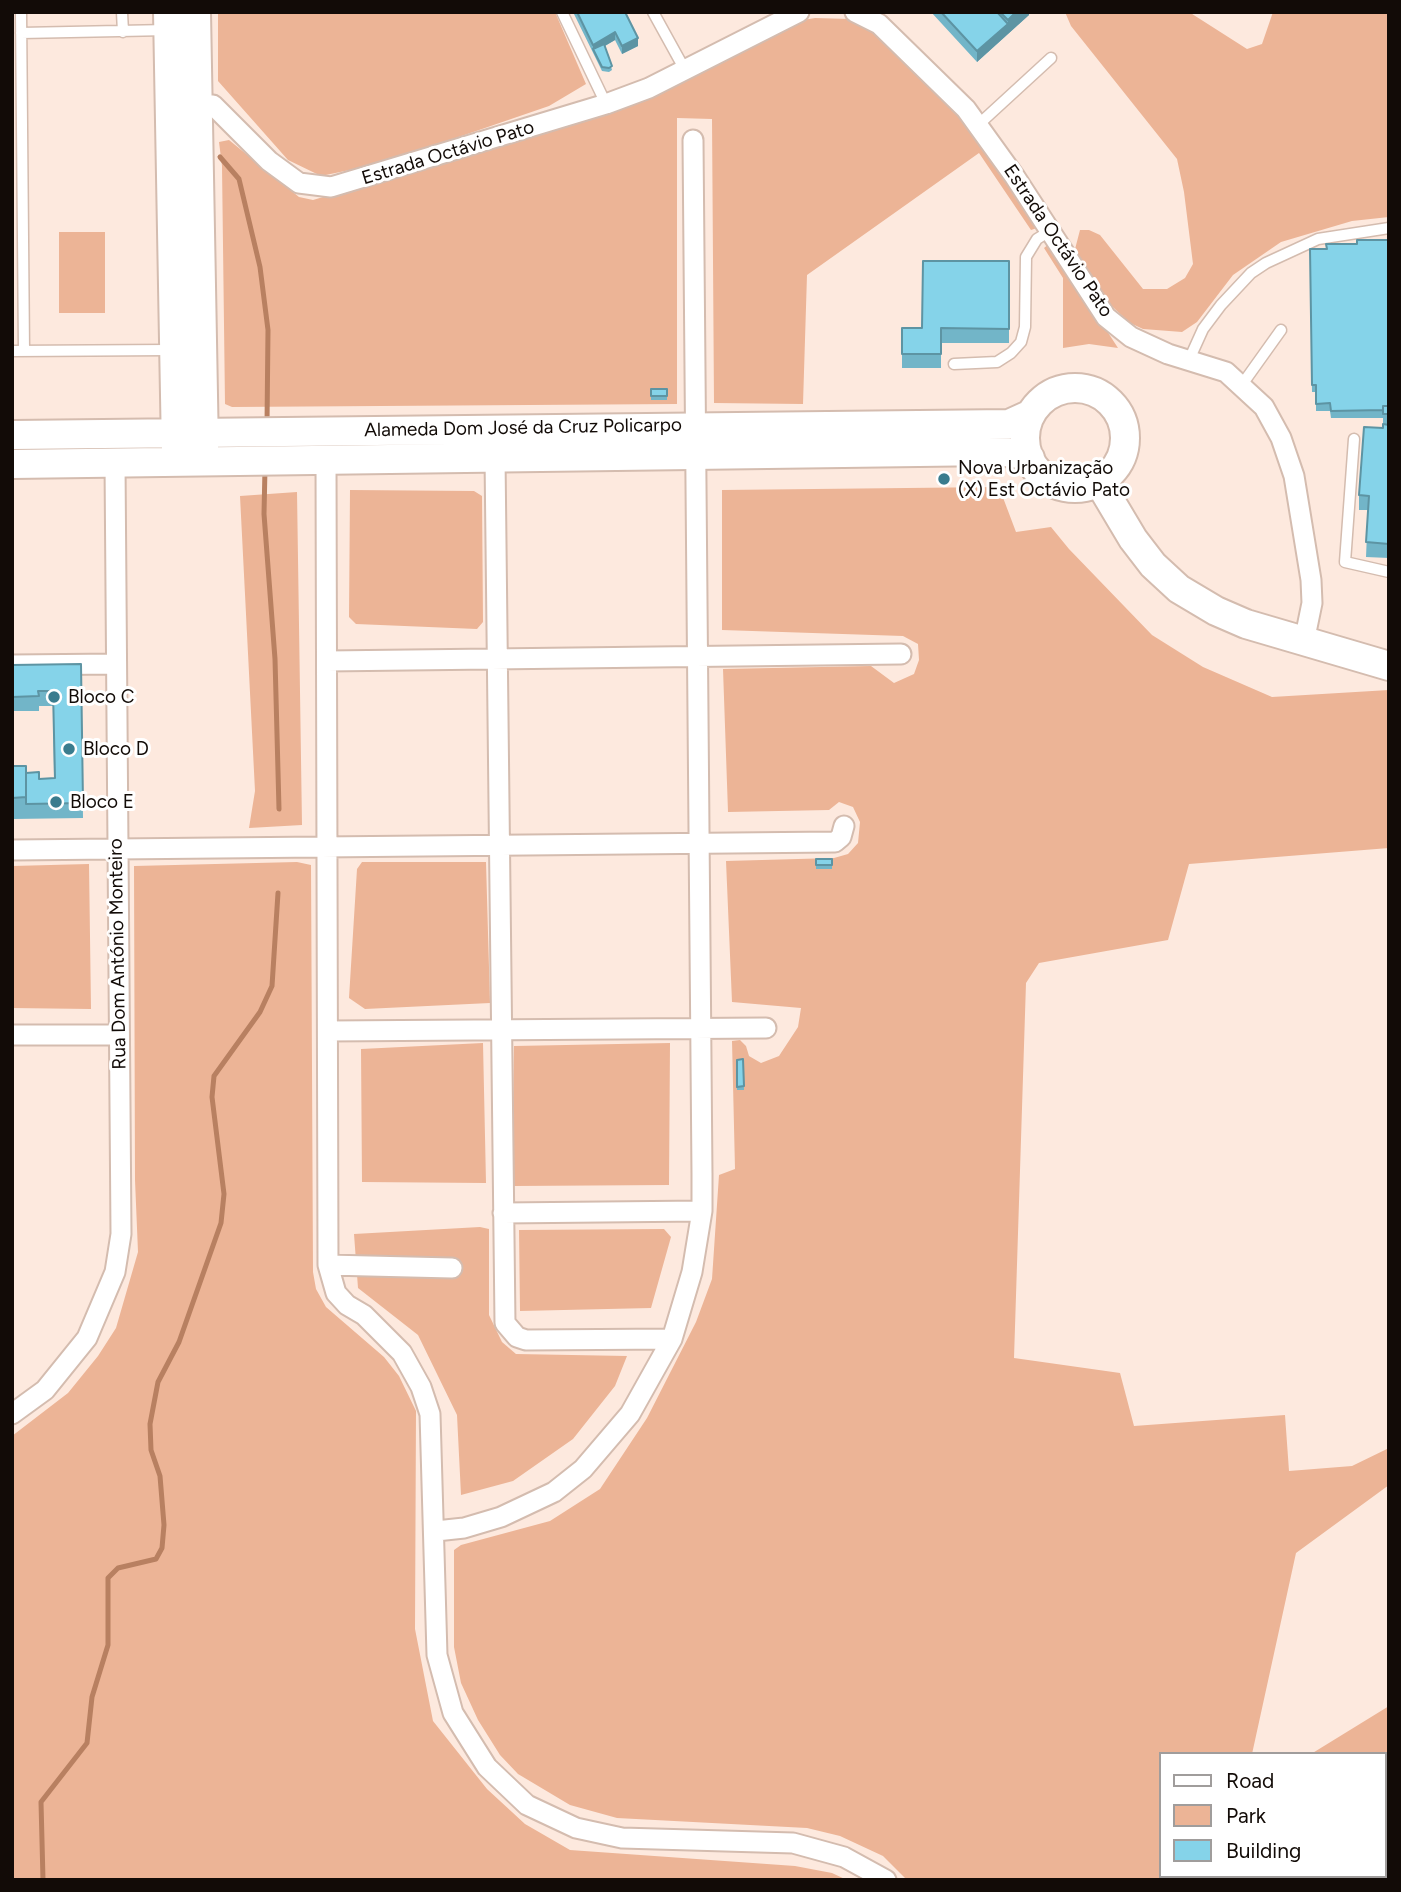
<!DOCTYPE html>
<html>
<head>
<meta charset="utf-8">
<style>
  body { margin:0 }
  #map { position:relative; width:1401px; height:1892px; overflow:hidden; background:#fde9de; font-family:Figtree,sans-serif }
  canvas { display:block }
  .frame { position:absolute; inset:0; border:14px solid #120b07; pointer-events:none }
  .legend { position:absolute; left:1159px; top:1752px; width:228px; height:126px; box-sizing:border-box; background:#fff; border:2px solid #a09d9c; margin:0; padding:9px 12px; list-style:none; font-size:21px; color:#120b07 }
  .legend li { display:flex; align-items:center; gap:14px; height:35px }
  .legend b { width:35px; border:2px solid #a09d9c }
</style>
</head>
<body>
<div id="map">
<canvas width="1401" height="1892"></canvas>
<div class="frame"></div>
<ul class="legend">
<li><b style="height:9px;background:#fff"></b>Road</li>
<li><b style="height:19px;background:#ecb496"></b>Park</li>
<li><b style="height:19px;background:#85d3e9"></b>Building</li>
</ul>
</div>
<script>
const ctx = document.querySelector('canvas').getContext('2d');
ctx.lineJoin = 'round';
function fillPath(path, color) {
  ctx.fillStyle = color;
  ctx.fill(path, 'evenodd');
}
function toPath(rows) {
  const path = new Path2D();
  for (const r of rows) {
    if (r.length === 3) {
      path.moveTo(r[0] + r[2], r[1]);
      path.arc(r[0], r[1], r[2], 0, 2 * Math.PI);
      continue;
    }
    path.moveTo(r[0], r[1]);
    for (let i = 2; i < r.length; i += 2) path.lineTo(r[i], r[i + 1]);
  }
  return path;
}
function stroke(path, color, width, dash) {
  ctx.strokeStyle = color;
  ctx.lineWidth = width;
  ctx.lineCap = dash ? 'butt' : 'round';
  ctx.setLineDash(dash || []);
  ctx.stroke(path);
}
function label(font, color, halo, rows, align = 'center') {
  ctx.font = font + ' Figtree,sans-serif';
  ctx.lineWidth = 6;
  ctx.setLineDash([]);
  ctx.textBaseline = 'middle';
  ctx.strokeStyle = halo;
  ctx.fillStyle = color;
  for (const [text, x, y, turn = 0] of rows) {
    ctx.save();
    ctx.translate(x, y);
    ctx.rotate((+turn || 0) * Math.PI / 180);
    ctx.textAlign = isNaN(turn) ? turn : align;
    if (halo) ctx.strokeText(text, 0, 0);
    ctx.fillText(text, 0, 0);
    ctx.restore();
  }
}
const green = toPath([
  [218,12,555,12,586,84,549,106,383,163,321,176,288,160,218,81],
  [1065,12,1189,12,1247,49,1262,44,1273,12,1389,12,1389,217,1352,221,1281,242,1233,275,1197,322,1182,332,1143,329,1130,323,1103,298,1074,253,1080,230,1089,230,1100,235,1143,289,1167,289,1185,278,1193,264,1184,192,1177,159,1071,26],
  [815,18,850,19,867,23,946,98,977,136,1037,228,1031,230,979,153,807,275,803,404,714,403,712,119,677,118,677,404,232,407,225,404,222,166,219,142,229,140,299,197,313,200,605,113,797,21],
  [59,232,105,232,105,313,59,313],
  [1050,243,1118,348,1089,344,1063,348,1063,278,1044,248],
  [999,487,1016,532,1051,527,1069,549,1152,635,1203,667,1272,697,1389,690,1389,848,1189,864,1168,940,1039,963,1026,983,1014,1358,1120,1373,1134,1426,1285,1415,1289,1471,1352,1466,1389,1448,1389,1485,1296,1553,1252,1754,1161,1754,1161,1876,1385,1876,1385,1754,1311,1754,1389,1706,1389,1880,907,1880,883,1856,840,1836,807,1828,617,1818,570,1805,518,1774,500,1755,478,1720,461,1683,454,1647,454,1550,461,1545,550,1521,600,1489,647,1418,696,1322,712,1279,719,1175,735,1169,732,1041,740,1040,746,1046,749,1056,761,1063,779,1056,798,1027,801,1008,732,1002,726,861,834,858,848,854,858,843,860,822,853,807,839,802,829,810,728,812,723,669,871,666,894,683,914,674,919,660,918,644,903,636,722,630,722,490],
  [350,490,474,491,482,496,483,622,477,629,356,624,349,617],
  [297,492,302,825,249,828,255,791,240,496],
  [297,862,311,865,313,1272,316,1289,326,1307,384,1357,399,1376,416,1411,415,1629,433,1721,487,1789,525,1824,570,1850,795,1866,832,1873,847,1880,12,1880,12,1436,68,1393,98,1356,116,1328,138,1252,135,1180,134,866],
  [362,862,486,862,490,1003,365,1009,349,998,357,869],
  [89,864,91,1009,12,1008,12,866],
  [483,1043,486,1183,362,1182,361,1049],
  [670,1043,669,1185,512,1186,514,1046],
  [480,1227,489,1229,489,1315,502,1342,516,1354,627,1356,615,1386,573,1439,513,1481,461,1495,457,1415,418,1335,358,1288,354,1234],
  [664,1229,671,1237,651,1308,520,1311,519,1230]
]);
const stream = toPath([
  [220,157,239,179,260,267,268,330,267,424],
  [265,468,264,514,275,659,279,809],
  [43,1880,41,1802,87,1743,92,1697,108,1645,108,1578,118,1568,156,1559,162,1548,164,1525,160,1476,151,1450,150,1424,158,1382,179,1342,221,1223,224,1194,212,1097,214,1076,260,1012,272,986,278,893]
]);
const lane = toPath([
  [21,12,24,351],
  [122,12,123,32],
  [562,12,606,104],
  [653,12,685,70],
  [21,33,168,30],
  [978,125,1051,58],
  [12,351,170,350],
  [1189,360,1203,329,1221,305,1251,273,1266,263,1318,239,1389,228],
  [954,364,997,362,1011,353,1021,342,1025,327,1026,257,1037,239,1050,231],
  [1241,386,1281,330],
  [1354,439,1345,562,1389,572]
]);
const street = toPath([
  [855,12,879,24,966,109,1015,177,1106,317,1131,337,1168,354,1226,372,1264,407,1281,438,1294,476,1311,580,1312,603,1304,642],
  [197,105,213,105,269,161,299,183,331,187,606,104,649,88,799,12],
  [495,457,505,1323,517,1337,526,1340,672,1339],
  [326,460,328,1265,336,1293,347,1305,364,1315,402,1353,421,1387,430,1414,437,1655,453,1713,487,1767,527,1805,576,1828,622,1838,793,1843,844,1857,886,1880],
  [327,661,901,654],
  [12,665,116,664],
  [12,850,835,842,841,837,844,826],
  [328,1031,766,1028],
  [12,1035,118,1035],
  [503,1213,702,1211],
  [328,1265,452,1268],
  [12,1414,45,1390,87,1338,115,1272,121,1234,115,463],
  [436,1531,464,1528,501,1517,554,1492,583,1469,630,1414,672,1339,692,1272,702,1211,702,1173,693,140]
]);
const secondary = toPath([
  [168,12,176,450],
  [196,12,204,450],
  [1075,438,50],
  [12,435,1009,424,1031,414],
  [12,464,994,451,1016,453,1030,458],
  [1099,482,1133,539,1153,565,1179,589,1216,611,1246,624,1389,666]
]);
const wall = toPath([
  [573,12,625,12,638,46,622,54,615,40,605,46,612,70,609,72,602,71],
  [931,12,1029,12,1029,15,977,62],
  [1389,240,1389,558,1366,557,1368,510,1359,510,1359,495,1383,428,1383,418,1331,418,1330,411,1316,411,1316,392,1312,392,1310,249,1326,249,1326,244,1357,244],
  [1009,261,1009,343,941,343,941,368,902,368,902,328,922,328],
  [651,389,667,389,667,400,651,400],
  [81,664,83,818,12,819,12,766,39,779,54,778,53,706,39,706,39,711,12,711,12,665],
  [816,859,832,859,832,869,816,869],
  [743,1059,744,1090,737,1090,737,1060]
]);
const shadedWall = toPath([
  [1016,12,1029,12,1029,15,977,62,977,51,1008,24,1008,20],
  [615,32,615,40,594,52,593,49,593,53,593,45],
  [638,38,638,46,622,54,622,46]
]);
const building = toPath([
  [577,12,625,12,638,38,622,46,615,32,593,45,577,12],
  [941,12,997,12,1008,24,977,51,941,12],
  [1000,12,1016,12,1008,20,1000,12],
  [604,44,612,66,609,68,602,67,593,49,604,44],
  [1357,240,1389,240,1389,406,1383,406,1383,410,1331,411,1330,403,1316,404,1316,385,1312,385,1310,249,1327,249,1326,244,1357,244,1357,240],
  [923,261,1009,261,1009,329,941,328,941,354,902,354,902,328,922,328,923,261],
  [651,389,667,389,667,396,651,396,651,389],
  [1383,406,1389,406,1389,414,1383,414,1383,406],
  [1383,424,1389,425,1389,544,1366,542,1369,496,1359,495,1364,427,1383,428,1383,424],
  [81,664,83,803,26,804,26,773,39,772,39,779,55,778,53,691,38,691,39,696,12,697,12,665,81,664],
  [12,766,26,766,26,797,12,798,12,766],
  [816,859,832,859,832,865,816,865,816,859],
  [743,1059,744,1086,737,1087,737,1060,743,1059]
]);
const markers = [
  [944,479,7,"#3a7c8e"],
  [54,697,7,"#3a7c8e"],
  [69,749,7,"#3a7c8e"],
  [56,802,7,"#3a7c8e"]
];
const streetNames = [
  ["Estrada Octávio Pato",448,153,-17],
  ["Estrada Octávio Pato",1058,241,56],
  ["Alameda Dom José da Cruz Policarpo",523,428,-1],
  ["Rua Dom António Monteiro",118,954,-91]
];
const poiNames = [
  ["Nova Urbanização",958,468],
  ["(X) Est Octávio Pato",958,490],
  ["Bloco C",68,697],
  ["Bloco D",83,749],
  ["Bloco E",70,802]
];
fillPath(green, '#ecb496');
stroke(stream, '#b88061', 5);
stroke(lane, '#d4bcaf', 13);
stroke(street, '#d4bcaf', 23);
stroke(secondary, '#d4bcaf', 32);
stroke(lane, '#fff', 10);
stroke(street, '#fff', 19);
stroke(secondary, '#fff', 28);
fillPath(wall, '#72b5c8');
fillPath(shadedWall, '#5d94a3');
fillPath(building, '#85d3e9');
stroke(building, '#5d94a3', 2);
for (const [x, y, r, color] of markers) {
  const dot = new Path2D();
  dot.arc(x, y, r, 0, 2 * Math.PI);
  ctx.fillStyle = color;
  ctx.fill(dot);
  stroke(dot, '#fff', 2.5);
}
label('19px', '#120b07', '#fff', streetNames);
label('19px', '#120b07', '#fff', poiNames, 'left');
</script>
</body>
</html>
